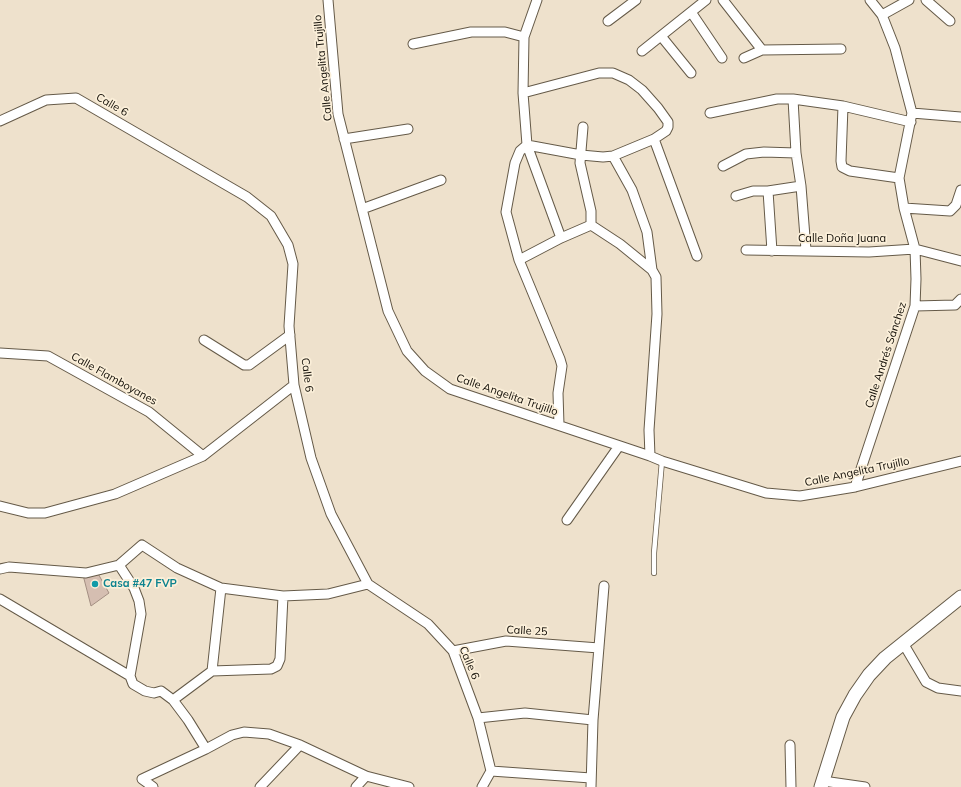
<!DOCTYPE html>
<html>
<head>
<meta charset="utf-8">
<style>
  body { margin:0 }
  canvas { display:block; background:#eee1cc }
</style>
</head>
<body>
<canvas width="961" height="787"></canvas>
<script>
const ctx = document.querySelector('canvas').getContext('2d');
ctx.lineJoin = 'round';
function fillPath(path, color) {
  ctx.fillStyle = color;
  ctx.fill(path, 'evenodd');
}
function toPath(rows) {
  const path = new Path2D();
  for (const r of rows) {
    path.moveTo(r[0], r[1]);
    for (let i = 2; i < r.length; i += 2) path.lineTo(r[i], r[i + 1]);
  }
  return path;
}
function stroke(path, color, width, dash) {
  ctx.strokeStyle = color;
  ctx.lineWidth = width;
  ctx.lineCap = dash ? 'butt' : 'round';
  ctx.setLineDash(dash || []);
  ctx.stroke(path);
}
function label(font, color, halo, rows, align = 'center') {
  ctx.font = font + ' Mulish,sans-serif';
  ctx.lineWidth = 3.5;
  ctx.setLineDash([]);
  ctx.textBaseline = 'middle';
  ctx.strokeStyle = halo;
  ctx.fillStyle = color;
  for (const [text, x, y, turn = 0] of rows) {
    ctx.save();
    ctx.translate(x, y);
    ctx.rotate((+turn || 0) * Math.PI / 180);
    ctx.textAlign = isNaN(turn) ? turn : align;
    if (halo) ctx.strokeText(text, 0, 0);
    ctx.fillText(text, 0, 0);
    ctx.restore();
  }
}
const building = toPath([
  [96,570,109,593,91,606,83,575,96,570]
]);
const service = toPath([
  [654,573,654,553,662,461]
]);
const minor = toPath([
  [328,0,338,114,388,311,407,351,425,371,450,389,650,456,662,461,766,493,800,496,855,487,961,461],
  [723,0,762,50],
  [926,0,950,21],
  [691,12,722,58],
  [882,15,909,0],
  [608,21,636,0],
  [661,36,691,73],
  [524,37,537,0],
  [413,44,471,32,505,32,524,37,523,93],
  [642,51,706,0],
  [744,58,762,50,841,49],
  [793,99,796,153,801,186,806,250],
  [843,106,841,161,842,167,850,171,899,178],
  [710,113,777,99,793,99,843,106,911,122],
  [912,113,961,117],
  [0,121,46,100,76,98,247,197,271,216,288,245,293,264,289,326,294,385,311,458,331,514,368,584,428,624,453,651,478,718,491,771,482,787],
  [344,139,408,129],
  [654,139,697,256],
  [613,156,632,190,647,232,652,270],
  [723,166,746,154,764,152,796,153],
  [768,191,772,251],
  [736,196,753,191,768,191,801,186],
  [904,208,950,211,956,205,961,190],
  [362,209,441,180],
  [591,225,620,244,652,270,656,277,657,314,649,430,650,456],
  [746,250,869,252,915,249,961,261],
  [519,260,506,212,515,163,520,151,527,145,581,155,603,157,613,156,654,139,666,131,668,127,668,122,658,108,642,90,629,80,613,73,599,73,523,93,527,145,561,238],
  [915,306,955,305,961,299],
  [204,340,244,365,249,365,290,335],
  [0,353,48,356,149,412,203,456],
  [559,425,558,393,562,366,560,359,519,260,561,238,591,225,591,211,580,163,583,127],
  [855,487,915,306,916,279,915,249,904,208,899,178,912,113,895,48,882,15,870,0],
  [0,506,28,513,45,513,115,494,203,456,294,385],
  [567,520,619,446],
  [119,565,142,545,177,568,221,588,283,596,328,594,368,584],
  [0,569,9,567,86,573,119,565,134,588,139,601,141,614,130,676],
  [0,599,130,676,133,684,145,691,154,693,161,691,173,700,188,720,206,749,232,735,244,732,269,734,300,745,366,776,409,787],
  [903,643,926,682,938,688,961,691],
  [453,651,506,641,599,648],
  [212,671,221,588],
  [173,700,212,671,271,669,277,666,280,659,283,596],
  [478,718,525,713,593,720],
  [790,745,791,787],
  [491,771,591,778],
  [823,781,865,787],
  [153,787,142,779,206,749],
  [260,787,300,745],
  [356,787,366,776],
  [591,787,593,720,604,586]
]);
const secondary = toPath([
  [821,787,843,717,855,695,869,675,885,658,961,597]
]);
const markers = [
  [95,584,4,"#0f9aa8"]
];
const streetNames = [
  ["Calle Angelita Trujillo",323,68,-96],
  ["Calle 6",112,105,30],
  ["Calle Doña Juana",842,239],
  ["Calle Andrés Sánchez",886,355,-72],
  ["Calle 6",307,375,83],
  ["Calle Flamboyanes",114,379,29],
  ["Calle Angelita Trujillo",507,395,19],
  ["Calle Angelita Trujillo",857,472,-12],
  ["Calle 25",527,631,3],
  ["Calle 6",469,663,67]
];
const cultureNames = [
  ["Casa #47 FVP",103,584]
];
fillPath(building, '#d5beb1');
stroke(building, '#a38e82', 1);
stroke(service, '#655a48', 6);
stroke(minor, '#655a48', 11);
stroke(secondary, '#655a48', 15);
stroke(service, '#fff', 4.5);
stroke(minor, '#fff', 9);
stroke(secondary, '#fff', 13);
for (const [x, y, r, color] of markers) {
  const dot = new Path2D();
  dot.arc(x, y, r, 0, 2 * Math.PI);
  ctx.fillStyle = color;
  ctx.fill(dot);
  stroke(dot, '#fbefd9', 1.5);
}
label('11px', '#100c05', '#fbefd9', streetNames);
label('bold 11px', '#0d838f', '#fbefd9', cultureNames, 'left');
</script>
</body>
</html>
